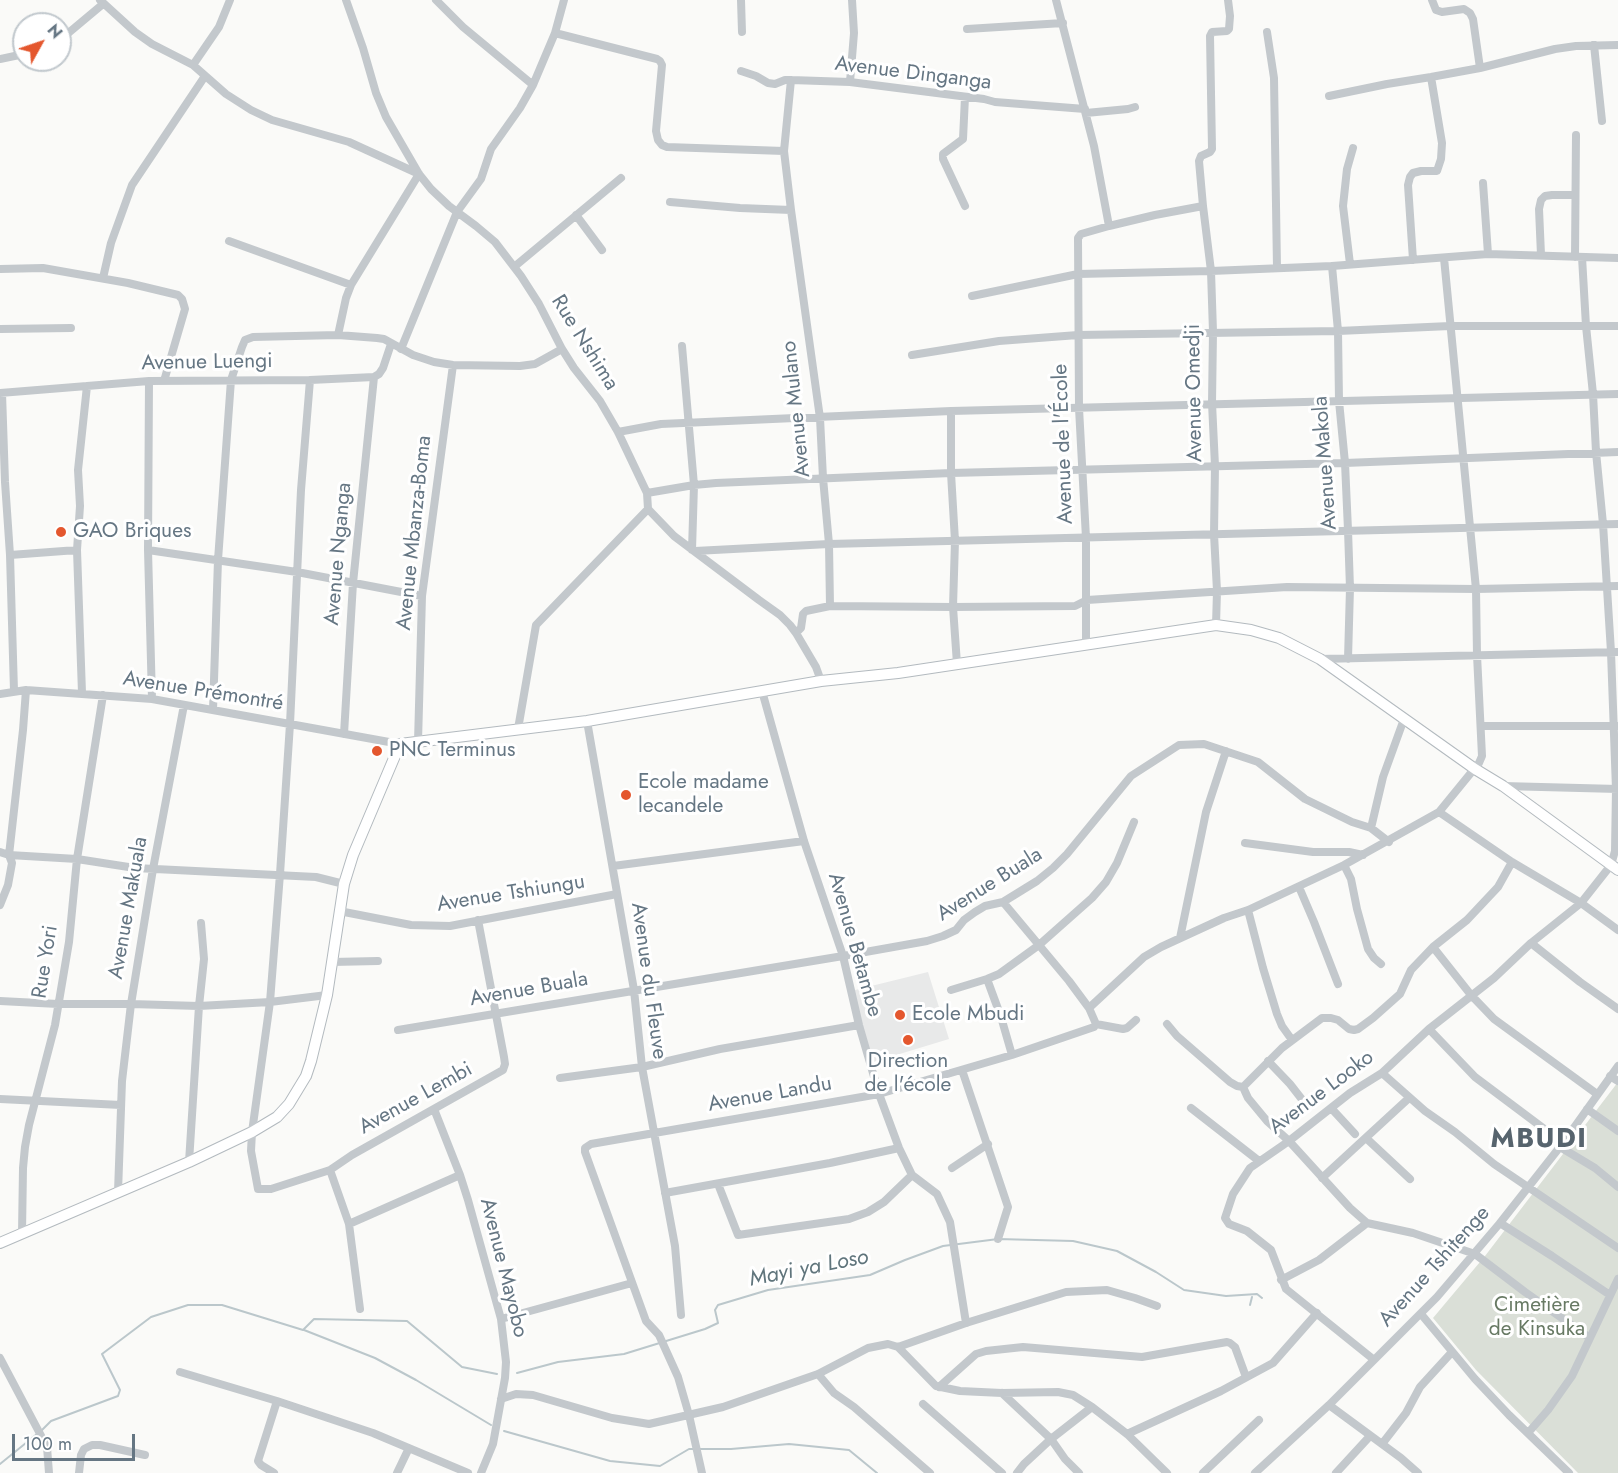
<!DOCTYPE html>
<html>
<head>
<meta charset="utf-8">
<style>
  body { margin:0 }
  #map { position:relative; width:1618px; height:1473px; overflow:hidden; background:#fafaf8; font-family:Jost,sans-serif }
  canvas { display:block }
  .north { position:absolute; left:12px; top:12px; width:60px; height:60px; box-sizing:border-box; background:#fff; border:2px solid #c1c8cd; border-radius:50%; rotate:50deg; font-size:16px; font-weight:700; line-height:24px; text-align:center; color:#657683 }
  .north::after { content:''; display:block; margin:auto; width:21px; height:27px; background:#e4572e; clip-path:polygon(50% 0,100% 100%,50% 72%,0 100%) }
  .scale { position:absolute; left:12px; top:1434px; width:123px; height:27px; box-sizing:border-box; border:3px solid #657683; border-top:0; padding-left:8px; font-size:18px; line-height:21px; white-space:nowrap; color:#657683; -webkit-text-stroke:4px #fff; paint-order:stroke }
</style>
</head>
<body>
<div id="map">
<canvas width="1618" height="1473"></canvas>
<div class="north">N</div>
<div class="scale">100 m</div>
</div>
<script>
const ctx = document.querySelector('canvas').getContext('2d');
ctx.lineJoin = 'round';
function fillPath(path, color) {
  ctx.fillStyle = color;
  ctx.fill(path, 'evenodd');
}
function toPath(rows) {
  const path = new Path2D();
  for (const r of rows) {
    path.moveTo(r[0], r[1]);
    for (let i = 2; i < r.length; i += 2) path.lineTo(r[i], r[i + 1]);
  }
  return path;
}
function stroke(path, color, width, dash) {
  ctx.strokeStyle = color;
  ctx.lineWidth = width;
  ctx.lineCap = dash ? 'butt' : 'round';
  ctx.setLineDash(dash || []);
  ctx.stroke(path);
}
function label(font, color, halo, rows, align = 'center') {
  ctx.font = font + ' Jost,sans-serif';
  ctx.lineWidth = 6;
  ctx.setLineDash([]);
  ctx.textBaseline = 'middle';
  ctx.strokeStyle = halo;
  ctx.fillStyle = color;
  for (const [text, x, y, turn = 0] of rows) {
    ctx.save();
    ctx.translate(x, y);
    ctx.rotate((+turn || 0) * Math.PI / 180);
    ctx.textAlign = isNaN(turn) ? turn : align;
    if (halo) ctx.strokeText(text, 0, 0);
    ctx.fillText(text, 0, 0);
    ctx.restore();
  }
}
const built = toPath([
  [928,972,949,1039,870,1063,851,991]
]);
const green = toPath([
  [1618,1082,1618,1473,1578,1473,1476,1370,1433,1318,1485,1256]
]);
const stream = toPath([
  [1250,1305,1252,1297],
  [304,1330,375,1358,416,1380,491,1425],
  [517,1373,558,1362,624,1354,705,1329,718,1323,715,1310,718,1305,768,1290,870,1275,905,1260,943,1246,998,1239,1073,1241,1117,1251,1156,1272,1184,1290,1226,1296,1257,1294,1262,1298],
  [41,1431,51,1421,118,1396,120,1390,102,1354,151,1317,188,1305,222,1305,303,1330,314,1319,407,1321,462,1367,497,1374],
  [504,1431,610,1461,660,1466,689,1449,694,1449],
  [700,1449,731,1449,789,1444,849,1450,877,1473],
  [0,1464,37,1434]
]);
const street = toPath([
  [100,0,135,32,152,44,193,65,226,94,251,110,272,120,349,142,419,174,351,285,346,298,338,335],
  [346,0,363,48,376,93,386,117,419,174,431,189,449,206,476,226,495,242,521,276,539,304,562,349,574,368,600,401,618,432,647,493,648,509,674,536,759,600,780,615,790,625,796,633,816,667,821,681],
  [436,0,463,27,533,85],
  [741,0,742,32],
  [1056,0,1094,146,1109,226],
  [1432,0,1436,10,1442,12,1464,9,1470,13,1473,19,1480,68],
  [967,29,1063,23],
  [1267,32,1274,78,1277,268],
  [555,33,657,59,660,61,662,65,656,131,658,140,662,145,667,147,784,151,791,210,820,418,823,478,829,544,830,606],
  [60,40,103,4],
  [1594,45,1602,121],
  [0,59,24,54],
  [193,65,219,27,230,0],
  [741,71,756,76,768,83,775,84,785,80,791,80,850,82,984,99,995,102,1085,109],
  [850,82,854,33,852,0],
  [1329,96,1387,84,1431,77,1480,68,1555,49,1576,46,1618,45],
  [965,97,963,139,943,154,943,159,965,206],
  [1086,113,1128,109,1135,107],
  [784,151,791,80],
  [1483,183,1488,254],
  [670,202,740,208,791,210],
  [576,215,602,250],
  [229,241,351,285],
  [1541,255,1539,209,1541,200,1545,196,1552,195,1575,195],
  [1575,257,1576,135],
  [1413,260,1408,185,1410,177,1413,173,1421,171,1437,171,1441,159,1442,143,1431,77],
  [1350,264,1343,206,1347,169,1353,148],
  [1332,266,1338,331,1339,401,1345,463,1348,530,1350,588,1348,659],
  [514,267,621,178],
  [0,269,43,268,128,283,178,295,182,299,185,309,164,381],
  [103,278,111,243,132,185,205,76],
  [972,296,1078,274,1211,271,1332,266,1488,254,1618,258],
  [0,329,71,328],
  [682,346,694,485,692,550],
  [401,349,457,212,481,179,491,149,520,108,533,85,555,33,564,0],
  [912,355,999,341,1078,335,1338,331,1450,326,1618,326],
  [310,380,301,490,290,724,280,874,270,1002,252,1132,251,1151,258,1189,271,1189,330,1170,352,1155,503,1070,505,1064,504,1057,478,920],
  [149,381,148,550,152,699],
  [0,393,149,381,310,380,374,377,379,374,383,368,391,344],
  [2,393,5,482,10,555,14,691],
  [951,411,951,473,955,541,953,607,957,664],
  [618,432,661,424,951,411,1618,394],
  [647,493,694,485,716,483,951,473,1345,463,1618,452],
  [148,550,297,572,422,596],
  [695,551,829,544,1618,524],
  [10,555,77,550],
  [1216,625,1217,591,1214,534,1215,466,1212,403,1213,332,1211,271,1203,206,1199,161,1201,156,1210,152,1212,149,1210,36,1212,32,1227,31,1229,29,1230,16,1228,0],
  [796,633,801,628,803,614,806,611,830,606,953,607,1075,606,1087,600,1287,587,1476,589,1618,586],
  [1086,643,1086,538,1079,408,1078,238,1081,234,1109,226,1155,215,1203,206],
  [1320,659,1618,652],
  [762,691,804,841,843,956,859,1025,879,1094,899,1148,912,1175,937,1194,950,1222,966,1323],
  [82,693,77,550,80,506,78,470,87,386],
  [0,694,26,690,152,699,400,744],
  [184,705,153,869,131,1004,199,1006,204,959,201,923],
  [213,710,218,560,231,380,242,347,245,340,253,337,338,335,377,338,384,339,413,355,434,362,453,365,520,366,535,364,562,349],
  [587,721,634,990,642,1067,675,1246,681,1315],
  [1481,726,1617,726],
  [518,729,536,625,648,509],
  [344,734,353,583,374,377],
  [418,742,422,596,453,365],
  [1503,786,1618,789],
  [1439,812,1512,862,1581,903,1618,930],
  [1371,828,1383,777,1404,719],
  [1245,843,1313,852,1349,852,1363,855],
  [0,852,9,855,77,859,135,868,316,877,344,884],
  [1344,865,1351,879,1357,909,1368,949,1374,958,1381,964],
  [613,866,804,841],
  [1299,887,1314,922,1338,984],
  [1003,902,1069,981,1089,1008,1096,1024],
  [0,905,8,885,12,863,9,855,23,730,26,690],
  [1248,910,1263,968,1277,1014,1282,1026,1292,1040],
  [339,911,411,925,450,926,617,894],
  [1180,938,1206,812,1226,751],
  [1531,943,1580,982,1618,1009],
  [1433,947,1471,995,1494,1019,1597,1094],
  [332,962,378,961],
  [987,979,1001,1017,1012,1055],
  [951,990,987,979,999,974,1039,945,1092,898,1106,882,1117,863,1134,822],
  [0,1001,58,1004,131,1004,122,1081,118,1192],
  [1089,1008,1144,957,1161,947,1224,918,1248,910,1344,865,1439,812,1479,763,1482,756,1477,655,1476,589,1444,258],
  [1096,1024,1123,1029,1127,1028,1136,1020],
  [1167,1024,1177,1036,1230,1082,1237,1086,1243,1087],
  [1429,1029,1475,1077,1563,1143],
  [398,1030,843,956,927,941,943,936,956,930,964,920,975,912,985,906,1003,902,1037,881,1053,868,1067,854,1131,776,1179,745,1204,744,1258,762,1305,799,1352,822,1371,828,1389,842],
  [1268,1061,1290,1084,1304,1102],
  [962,1070,1008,1207,998,1239],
  [1382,1073,1425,1111,1455,1132,1494,1164,1618,1248],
  [1610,1076,1618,1081],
  [560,1078,642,1067,720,1049,859,1025],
  [1243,1087,1248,1098,1267,1121,1289,1141,1350,1208,1367,1223,1413,1233,1475,1254,1525,1292,1590,1338],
  [1243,1087,1282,1048,1322,1018,1331,1018,1338,1020,1349,1029,1354,1030,1358,1029,1373,1018,1400,994,1411,970,1433,947,1467,920,1498,887,1512,862],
  [0,1099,121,1105],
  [1191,1108,1259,1161],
  [1331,1108,1355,1134],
  [434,1109,460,1175,468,1200,501,1319,506,1362,505,1378,493,1444,481,1473],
  [1587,1109,1618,1131],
  [1366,1138,1410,1179],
  [1560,1147,1595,1168,1618,1187],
  [189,1162,199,1006,270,1002,327,995],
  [952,1168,988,1144],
  [330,1170,349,1224,360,1309],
  [1322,1178,1409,1098],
  [718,1184,738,1235,849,1219,868,1212,884,1202,912,1175],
  [665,1193,830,1163,899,1148],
  [1500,1223,1552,1256,1610,1295],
  [349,1224,460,1175],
  [22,1233,23,1168,25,1147,29,1125,55,1025,69,942,77,859,103,695],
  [1281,1280,1319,1260,1367,1223],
  [1421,1314,1475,1379,1509,1415,1569,1473],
  [501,1319,632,1283],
  [898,1347,936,1386,960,1391,1002,1393,1058,1392,1073,1395,1092,1407,1127,1434,1167,1473],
  [0,1358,47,1447,49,1473],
  [1373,1359,1286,1289,1271,1250,1247,1231,1229,1224,1225,1218,1233,1194,1250,1168,1289,1141,1350,1093,1382,1073,1429,1029,1494,978,1531,943,1581,903,1611,865,1615,851,1616,789,1611,652,1603,524,1596,452,1593,394,1586,326,1582,257],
  [180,1372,277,1401,373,1433,468,1473],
  [818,1374,834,1393,854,1407,930,1473],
  [939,1387,976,1354,986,1351,1023,1347,1142,1357,1227,1342,1230,1343,1235,1347,1246,1377],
  [1002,1393,1051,1439,1065,1459,1079,1473],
  [501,1399,516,1394,533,1395,612,1418,649,1424,723,1407,818,1374,868,1348,888,1344,898,1347,966,1323,1066,1292,1107,1290,1135,1298,1157,1306],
  [923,1404,1002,1473],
  [1329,1405,1401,1458,1418,1473],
  [1528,1433,1548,1410,1572,1376,1618,1279],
  [1127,1434,1221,1391,1273,1363,1317,1313],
  [1382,1444,1406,1413,1420,1387,1452,1352],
  [79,1473,81,1455,84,1449,92,1445,100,1445,145,1455],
  [274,1473,261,1465,258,1461,277,1401],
  [397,1473,409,1448],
  [702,1473,689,1415,678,1377,659,1335,646,1321,585,1152,585,1148,591,1144,879,1094,1012,1055,1094,1027,1096,1024],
  [1017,1473,1024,1464,1051,1439,1092,1407],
  [1203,1473,1259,1420],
  [1255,1473,1329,1405,1437,1297,1500,1223,1563,1143,1618,1066],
  [1336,1473,1370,1436]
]);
const secondary = toPath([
  [0,1243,189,1162,252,1132,277,1117,289,1104,306,1076,311,1061,327,995,344,884,353,855,400,744,587,721,821,681,898,673,1216,625,1251,630,1279,638,1320,659,1475,769,1503,786,1618,870]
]);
const markers = [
  [61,532,6,"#e4572e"],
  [377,751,6,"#e4572e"],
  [626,795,6,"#e4572e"],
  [900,1015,6,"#e4572e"],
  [908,1040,6,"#e4572e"]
];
const streetNames = [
  ["Avenue Dinganga",913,74,7],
  ["Rue Nshima",584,343,58],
  ["Avenue Luengi",207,363,-1],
  ["Avenue Omedji",1195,393,-91],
  ["Avenue Mulano",797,409,-96],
  ["Avenue de l'École",1064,444,-92],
  ["Avenue Makola",1326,463,-94],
  ["Avenue Mbanza-Boma",415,533,-84],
  ["Avenue Nganga",339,554,-85],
  ["Avenue Prémontré",203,692,9],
  ["Avenue Buala",990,885,-32],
  ["Avenue Tshiungu",511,894,-9],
  ["Avenue Makuala",129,908,-80],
  ["Avenue Betambe",854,945,74],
  ["Rue Yori",46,962,-81],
  ["Avenue du Fleuve",648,981,82],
  ["Avenue Buala",529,990,-10],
  ["Avenue Looko",1322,1093,-37],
  ["Avenue Landu",770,1095,-10],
  ["Avenue Lembi",416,1099,-29],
  ["Avenue Tshitenge",1435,1267,-48],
  ["Avenue Mayobo",503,1268,76]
];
const poiNames = [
  ["GAO Briques",73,532],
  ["PNC Terminus",389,751],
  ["Ecole madame",638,783],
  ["lecandele",638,807],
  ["Ecole Mbudi",912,1015],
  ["Direction",908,1062,"center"],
  ["de l'école",908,1086,"center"]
];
const parkNames = [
  ["Cimetière",1537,1306],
  ["de Kinsuka",1537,1330]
];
const waterNames = [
  ["Mayi ya Loso",809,1269,-11]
];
const districtNames = [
  ["MBUDI",1539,1140]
];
fillPath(built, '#e8e9e9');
fillPath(green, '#dadfd7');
stroke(stream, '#bbc7cb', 2);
stroke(secondary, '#b3babf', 12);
stroke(street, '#c3c8cc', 8);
stroke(secondary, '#fff', 10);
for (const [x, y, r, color] of markers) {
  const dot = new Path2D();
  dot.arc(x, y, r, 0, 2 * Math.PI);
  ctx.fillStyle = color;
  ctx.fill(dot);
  stroke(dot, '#fff', 2);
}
label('21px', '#657683', '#fff', streetNames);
label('21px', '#657683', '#fff', poiNames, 'left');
label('21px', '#687a64', '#fff', parkNames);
label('italic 22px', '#60757c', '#fff', waterNames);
ctx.letterSpacing = '1.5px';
label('bold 27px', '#57646e', '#fff', districtNames);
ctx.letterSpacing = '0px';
</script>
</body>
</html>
